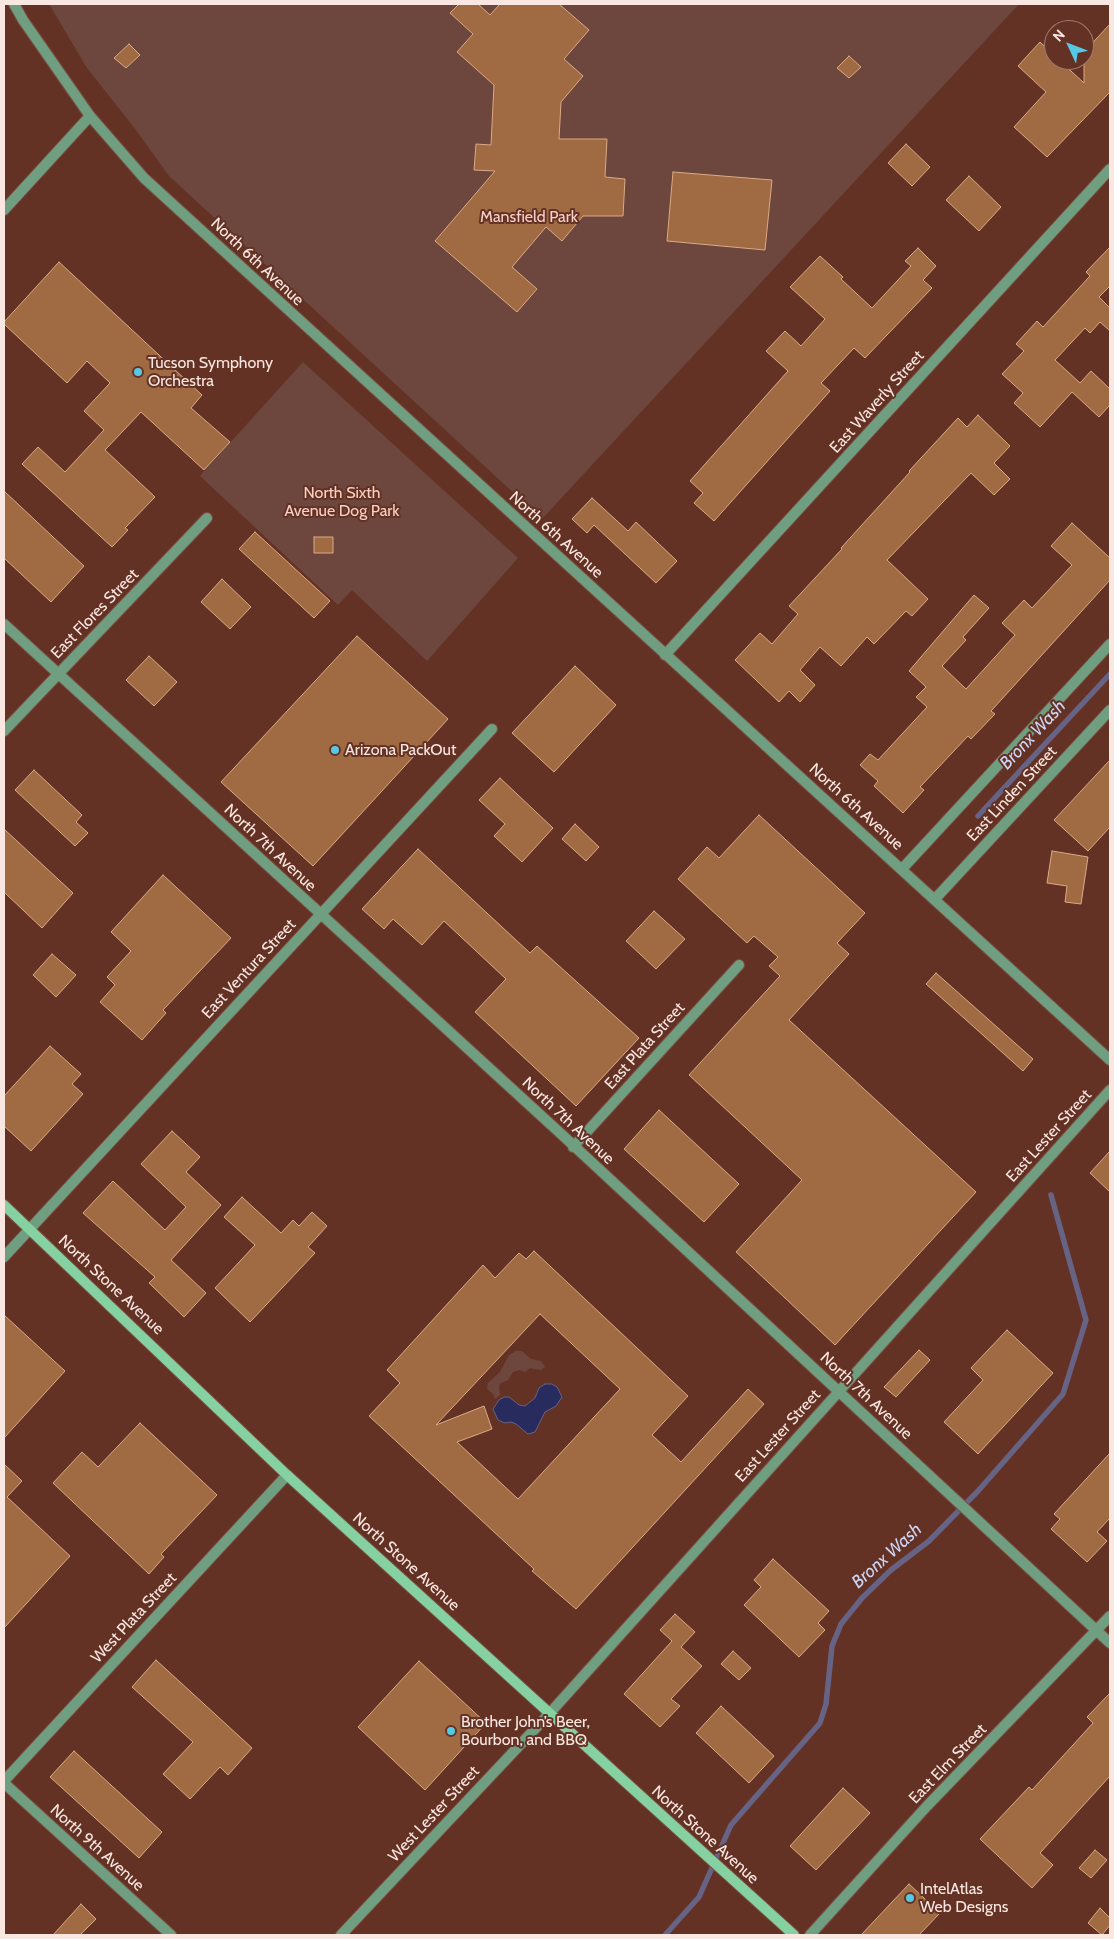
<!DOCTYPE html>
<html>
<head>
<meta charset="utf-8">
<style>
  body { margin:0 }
  #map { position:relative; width:1114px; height:1939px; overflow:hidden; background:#633224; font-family:Cabin,sans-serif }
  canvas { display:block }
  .frame { position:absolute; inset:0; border:5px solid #fbe7e2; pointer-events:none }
  .north { position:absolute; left:1044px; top:20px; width:50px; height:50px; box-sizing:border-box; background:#633224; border:1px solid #a07a70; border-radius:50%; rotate:313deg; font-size:14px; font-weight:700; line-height:20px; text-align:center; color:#fbe7e2 }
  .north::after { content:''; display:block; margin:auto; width:18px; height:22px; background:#58c9e4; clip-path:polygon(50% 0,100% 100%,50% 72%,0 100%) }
</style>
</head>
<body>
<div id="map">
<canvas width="1114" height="1939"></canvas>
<div class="frame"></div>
<div class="north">N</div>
</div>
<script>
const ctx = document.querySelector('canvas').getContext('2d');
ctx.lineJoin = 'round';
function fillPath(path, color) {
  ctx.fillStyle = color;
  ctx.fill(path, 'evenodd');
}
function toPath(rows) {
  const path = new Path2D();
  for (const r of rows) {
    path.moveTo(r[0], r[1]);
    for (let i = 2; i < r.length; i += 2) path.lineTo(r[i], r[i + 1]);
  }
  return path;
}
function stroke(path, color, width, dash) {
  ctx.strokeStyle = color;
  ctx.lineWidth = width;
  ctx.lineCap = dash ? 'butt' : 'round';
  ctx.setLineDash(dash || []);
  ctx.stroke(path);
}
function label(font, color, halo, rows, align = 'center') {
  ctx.font = font + ' Cabin,sans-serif';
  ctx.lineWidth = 4;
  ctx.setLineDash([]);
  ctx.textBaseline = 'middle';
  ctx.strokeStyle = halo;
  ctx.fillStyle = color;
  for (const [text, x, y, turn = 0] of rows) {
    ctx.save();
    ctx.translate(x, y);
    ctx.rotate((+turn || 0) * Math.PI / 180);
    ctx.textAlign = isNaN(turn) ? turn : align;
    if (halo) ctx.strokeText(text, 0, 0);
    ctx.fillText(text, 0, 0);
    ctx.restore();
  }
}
const green = toPath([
  [49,4,1019,4,542,519,169,176,136,130,87,68],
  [303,362,518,558,427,661,352,590,338,605,200,476],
  [516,1351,522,1351,531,1359,541,1361,545,1367,541,1370,530,1368,525,1372,520,1370,513,1372,508,1380,501,1383,499,1386,500,1395,495,1399,493,1394,487,1389,488,1383,500,1372,509,1355]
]);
const water = toPath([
  [545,1384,552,1384,557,1387,562,1397,556,1406,545,1412,535,1432,528,1434,516,1424,511,1422,505,1423,498,1420,493,1409,499,1400,504,1397,509,1397,519,1405,525,1406,535,1398,539,1388,545,1384]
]);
const stream = toPath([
  [978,816,1110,674],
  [665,1935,699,1897,731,1825,820,1723,826,1704,832,1646,841,1624,862,1598,891,1570,929,1541,978,1491,1063,1394,1086,1320,1051,1195]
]);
const building = toPath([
  [459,4,478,4,490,15,500,4,559,4,589,30,564,59,583,76,561,102,559,139,607,139,605,177,625,179,623,216,583,216,562,241,546,227,512,267,537,289,517,312,435,241,495,171,474,170,476,144,491,145,494,85,457,52,473,34,450,13,459,4],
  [1110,24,1110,92,1047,157,1014,127,1046,92,1018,66,1040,42,1054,55,1054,60,1059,60,1084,83,1084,52,1110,24],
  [129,44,140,55,126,68,114,58,129,44],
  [849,56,861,67,849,78,837,68,849,56],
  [906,144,930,167,912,186,888,163,906,144],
  [673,172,772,180,765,250,667,241,673,172],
  [969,176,1001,207,979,231,946,200,969,176],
  [1110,247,1110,286,1099,297,1110,308,1110,331,1100,322,1090,333,1085,328,1055,360,1080,383,1091,371,1110,389,1110,405,1099,417,1072,392,1040,427,1014,403,1023,393,1002,374,1024,351,1016,344,1037,321,1043,327,1090,276,1086,272,1110,247],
  [918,248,936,266,923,280,932,288,865,358,854,348,821,383,830,391,714,521,694,503,703,493,690,481,788,371,766,351,785,331,801,346,825,319,790,287,820,256,843,277,841,279,872,308,911,266,905,261,918,248],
  [59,262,202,395,191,408,230,442,204,470,141,412,105,450,155,497,125,528,128,530,112,547,22,464,38,447,65,472,104,430,84,411,110,383,87,361,67,383,4,324,4,322,59,262],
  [978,415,1010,446,994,463,1010,479,994,495,971,473,887,560,928,599,912,616,906,611,874,644,867,637,841,666,820,647,800,670,815,685,800,702,789,691,779,702,735,660,760,633,772,644,798,614,789,606,842,549,841,548,910,472,909,471,958,418,967,427,978,415],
  [4,491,84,566,51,602,4,558,4,491],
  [592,498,628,531,636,522,677,561,656,583,594,525,587,533,572,519,592,498],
  [1072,523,1110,558,1110,580,991,711,995,714,971,739,968,736,920,787,924,790,903,813,874,786,878,781,860,765,870,754,878,760,927,707,916,697,926,687,909,671,974,595,989,608,963,637,966,640,942,666,966,689,1015,635,1002,623,1024,600,1032,608,1072,565,1051,546,1072,523],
  [255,532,330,601,314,618,239,549,255,532],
  [314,537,333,537,333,553,314,553,314,537],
  [222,579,251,607,230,629,201,602,222,579],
  [357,636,448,719,313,866,221,782,357,636],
  [149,656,177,682,154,706,126,680,149,656],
  [575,666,616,705,554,772,512,733,575,666],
  [1110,760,1110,827,1088,851,1054,820,1110,760],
  [34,770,82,815,76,822,88,833,75,846,15,790,34,770],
  [500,778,553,828,522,862,494,836,505,824,479,800,500,778],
  [759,815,865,913,837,943,849,954,789,1020,976,1192,835,1345,736,1252,802,1180,689,1075,780,976,769,966,778,957,754,936,747,943,678,879,707,847,719,858,759,815],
  [575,824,599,847,586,861,562,839,575,824],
  [4,829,73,893,42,928,4,892,4,829],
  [418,849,530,953,537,946,639,1038,576,1106,475,1012,506,979,444,921,422,945,393,919,384,929,362,909,418,849],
  [1052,851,1088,857,1081,904,1065,902,1067,886,1047,883,1052,851],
  [163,875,231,938,163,1010,166,1013,142,1040,100,1002,115,985,107,977,131,951,111,932,163,875],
  [654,911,685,939,656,969,626,941,654,911],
  [52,954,76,975,56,997,33,975,52,954],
  [936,973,1033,1059,1023,1071,926,984,936,973],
  [50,1046,81,1074,72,1084,83,1094,31,1151,4,1126,4,1096,50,1046],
  [659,1110,739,1184,704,1222,624,1149,659,1110],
  [172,1131,200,1157,186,1172,221,1205,171,1260,206,1293,184,1317,149,1283,155,1277,83,1213,113,1181,165,1230,186,1207,141,1164,172,1131],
  [1110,1151,1110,1192,1090,1173,1110,1151],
  [242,1197,281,1233,293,1220,299,1226,312,1212,327,1226,308,1247,315,1253,250,1322,215,1288,255,1245,224,1217,242,1197],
  [534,1251,688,1396,652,1435,681,1462,748,1389,764,1404,576,1609,532,1571,534,1569,369,1416,400,1383,387,1370,483,1265,495,1278,519,1253,526,1259,534,1251],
  [540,1314,620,1389,518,1499,457,1442,492,1429,484,1406,436,1425,540,1314],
  [4,1315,65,1371,4,1438,4,1315],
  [1007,1330,1053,1373,978,1454,944,1422,983,1380,971,1368,1007,1330],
  [919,1350,930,1360,896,1397,884,1387,919,1350],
  [140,1423,217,1495,161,1554,164,1557,149,1574,53,1483,82,1452,98,1467,140,1423],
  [1110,1453,1110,1518,1097,1532,1107,1541,1087,1562,1051,1529,1060,1519,1054,1514,1110,1453],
  [4,1464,22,1481,7,1497,70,1556,4,1628,4,1464],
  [773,1559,829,1611,818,1623,825,1630,799,1657,744,1605,761,1587,754,1580,773,1559],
  [675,1614,695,1632,681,1647,702,1666,671,1699,680,1706,660,1727,624,1694,672,1641,660,1630,675,1614],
  [733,1651,751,1668,739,1680,721,1664,733,1651],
  [156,1660,252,1748,228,1775,220,1767,190,1799,163,1774,193,1742,132,1687,156,1660],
  [419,1661,486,1723,425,1790,358,1727,419,1661],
  [1110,1693,1110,1776,1040,1853,1053,1865,1032,1888,980,1839,1029,1787,1032,1790,1093,1723,1087,1717,1110,1693],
  [721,1706,774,1756,749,1783,696,1733,721,1706],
  [74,1751,162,1832,139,1858,50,1777,74,1751],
  [843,1788,870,1813,816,1870,790,1846,843,1788],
  [1095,1850,1107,1860,1091,1878,1079,1868,1095,1850],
  [909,1884,940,1913,919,1935,861,1935,909,1884],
  [81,1904,96,1919,80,1935,53,1935,81,1904],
  [1100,1908,1110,1918,1110,1925,1102,1935,1088,1923,1100,1908]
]);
const minor = toPath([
  [4,210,90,116],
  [4,624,559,1132,1110,1643],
  [665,655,1110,169],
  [4,731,207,518],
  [902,869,1110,644],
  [935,899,1110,710],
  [573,1147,739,965],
  [4,1257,492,729],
  [4,1781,287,1475],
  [4,1783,171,1935],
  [341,1935,549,1714,1110,1090],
  [810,1935,927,1806,1110,1616]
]);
const tertiary = toPath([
  [14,4,23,20,90,116,144,178,1110,1060]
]);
const secondary = toPath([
  [4,1205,287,1475,794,1935]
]);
const markers = [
  [138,372,5,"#58c9e4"],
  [335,750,5,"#58c9e4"],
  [451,1731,5,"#58c9e4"],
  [910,1898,5,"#58c9e4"]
];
const parkNames = [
  ["Mansfield Park",529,217],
  ["North Sixth",342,493],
  ["Avenue Dog Park",342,511]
];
const streetNames = [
  ["North 6th Avenue",257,262,43],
  ["East Waverly Street",877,402,-48],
  ["North 6th Avenue",556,535,42],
  ["East Flores Street",95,614,-46],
  ["East Linden Street",1012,794,-47],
  ["North 6th Avenue",856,807,42],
  ["North 7th Avenue",270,848,43],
  ["East Ventura Street",249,969,-47],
  ["East Plata Street",645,1046,-48],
  ["North 7th Avenue",568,1121,43],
  ["East Lester Street",1049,1136,-48],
  ["North Stone Avenue",111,1285,43],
  ["North 7th Avenue",866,1396,43],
  ["East Lester Street",778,1436,-48],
  ["North Stone Avenue",406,1562,42],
  ["West Plata Street",134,1618,-47],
  ["East Elm Street",948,1764,-46],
  ["West Lester Street",434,1814,-47],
  ["North Stone Avenue",705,1835,42],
  ["North 9th Avenue",97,1848,42]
];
const poiNames = [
  ["Tucson Symphony",148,363],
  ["Orchestra",148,381],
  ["Arizona PackOut",345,750],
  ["Brother John’s Beer,",461,1722],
  ["Bourbon, and BBQ",461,1740],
  ["IntelAtlas",920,1889],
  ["Web Designs",920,1907]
];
const waterNames = [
  ["Bronx Wash",1033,735,-47],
  ["Bronx Wash",887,1556,-42]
];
fillPath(green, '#6d473d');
fillPath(water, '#272b5d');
stroke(water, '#676385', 1);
stroke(stream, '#676385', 5.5);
fillPath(building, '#a06a42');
stroke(building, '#dbaa87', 1);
stroke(minor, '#7b4f42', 12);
stroke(tertiary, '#7b4f42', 12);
stroke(secondary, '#7b4f42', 12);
stroke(minor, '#6f9e80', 10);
stroke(tertiary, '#6f9e80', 10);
stroke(secondary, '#86d1a2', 10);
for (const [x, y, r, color] of markers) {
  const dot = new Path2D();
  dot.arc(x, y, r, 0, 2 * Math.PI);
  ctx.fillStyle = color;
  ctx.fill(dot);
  stroke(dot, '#633224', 2);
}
label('16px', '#f8d0c5', '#633224', parkNames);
label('16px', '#fbe7e2', '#633224', streetNames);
label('16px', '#fbe7e2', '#633224', poiNames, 'left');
label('italic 18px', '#ced5f7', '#633224', waterNames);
</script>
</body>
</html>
